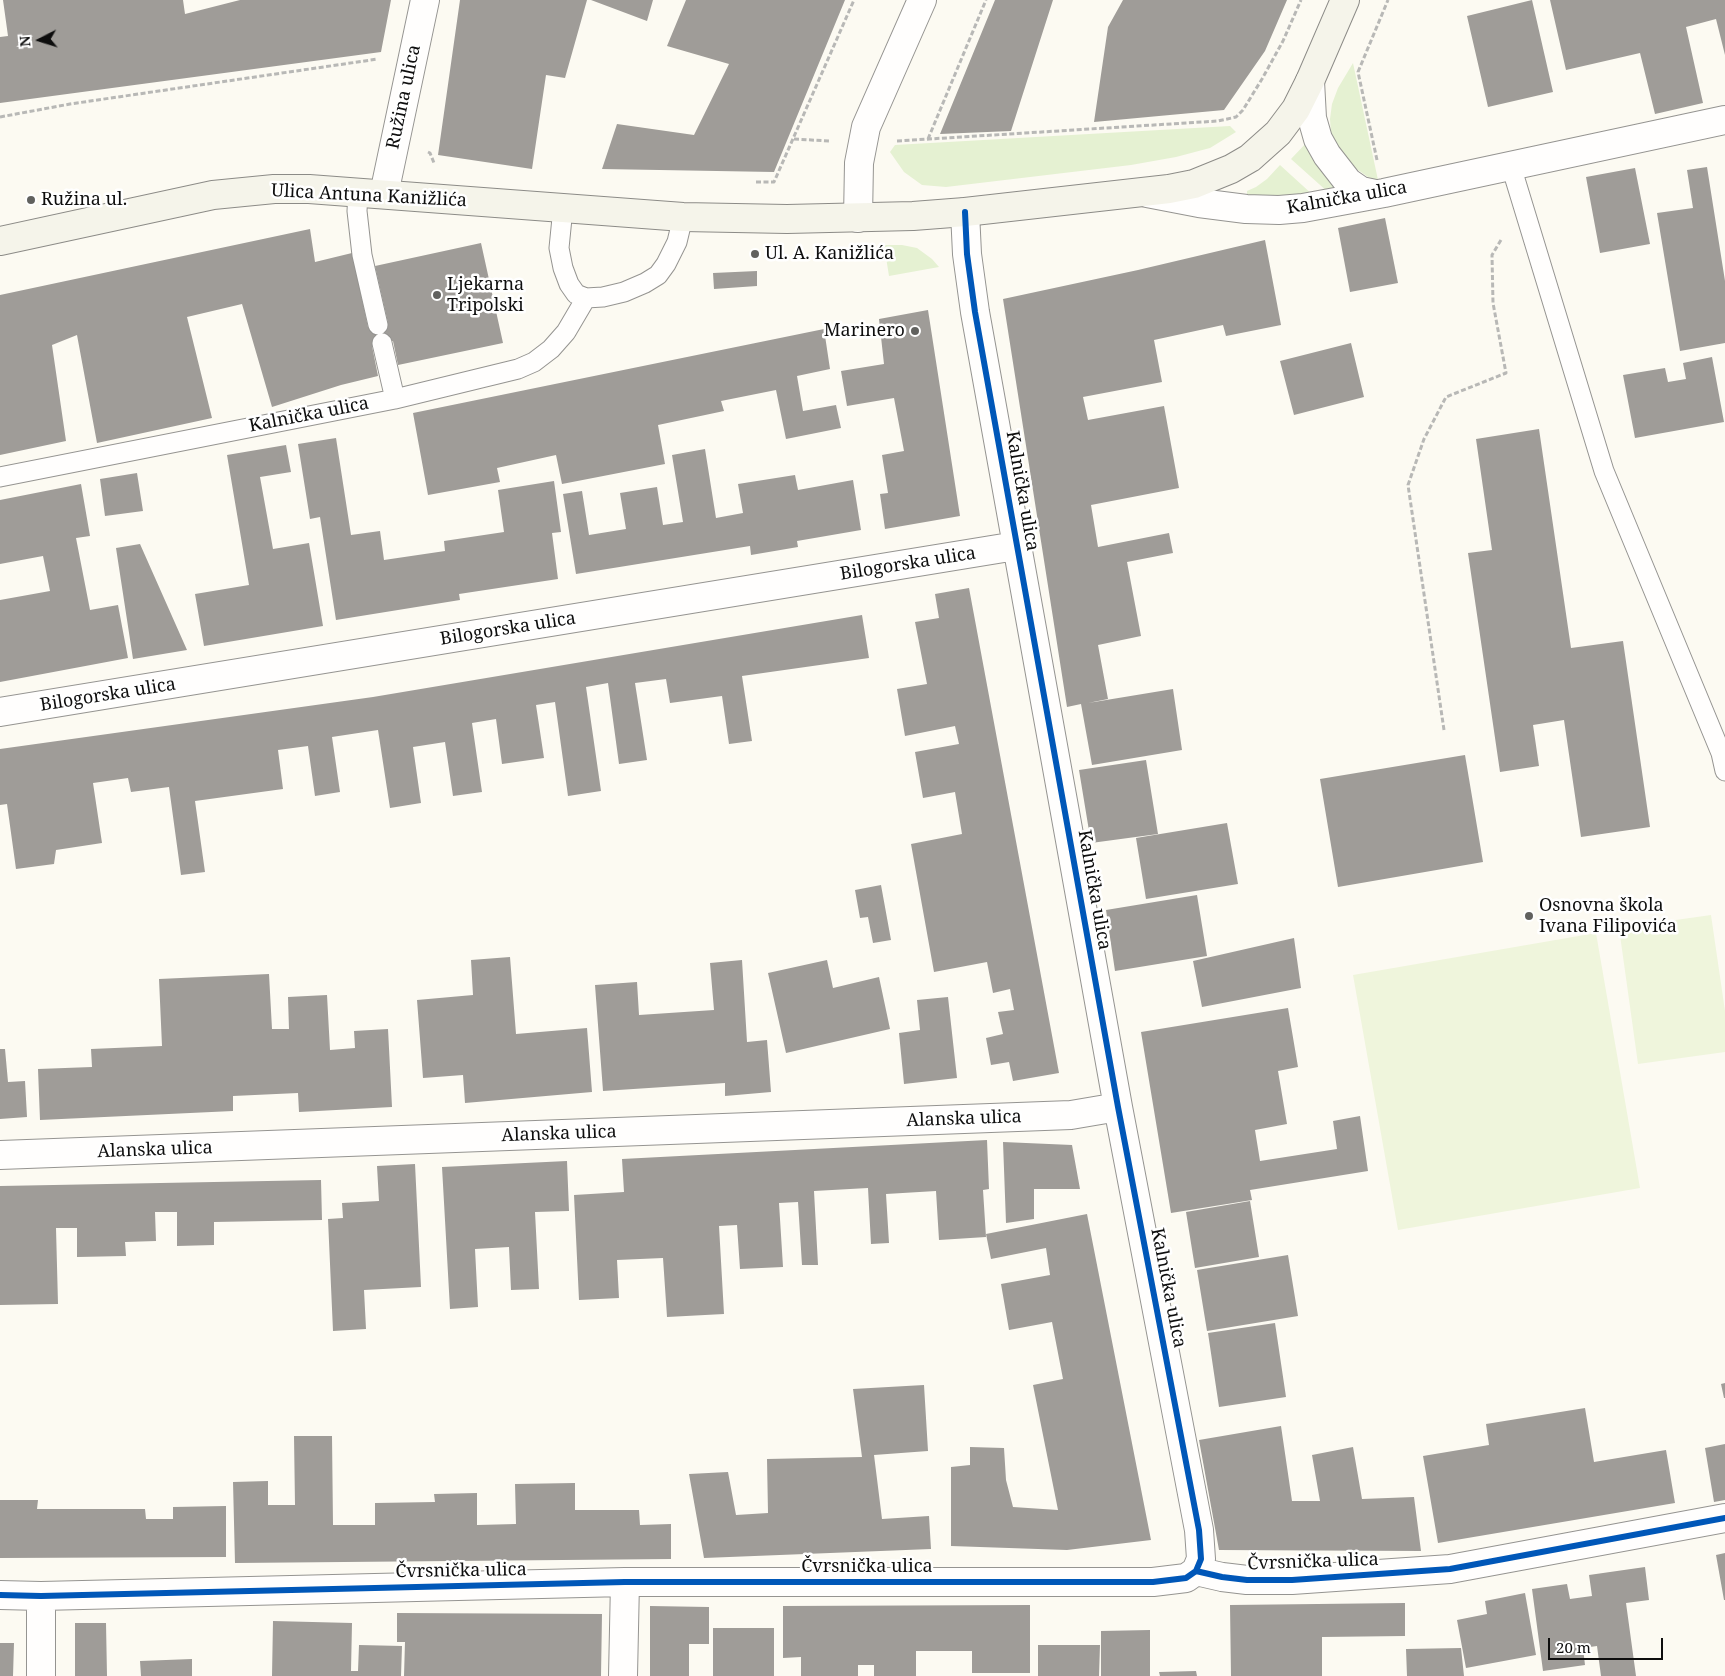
<!DOCTYPE html>
<html>
<head>
<meta charset="utf-8">
<style>
  body { margin:0 }
  #map { position:relative; width:1725px; height:1676px; overflow:hidden; background:#fcfaf2; font-family:"Noto Serif",serif }
  canvas { display:block }
  .north { position:absolute; left:15px; top:15px; width:50px; height:50px; -webkit-text-stroke:4px #fff; paint-order:stroke; rotate:265deg; font-size:14px; font-weight:700; line-height:20px; text-align:center; color:#0e0e0e }
  .north::after { content:''; display:block; margin:auto; width:18px; height:22px; background:#0e0e0e; clip-path:polygon(50% 0,100% 100%,50% 72%,0 100%) }
  .scale { position:absolute; left:1548px; top:1638px; width:115px; height:22px; box-sizing:border-box; border:2px solid #0e0e0e; border-top:0; padding-left:6px; font-size:15px; line-height:18px; white-space:nowrap; color:#0e0e0e; -webkit-text-stroke:4px #fff; paint-order:stroke }
</style>
</head>
<body>
<div id="map">
<canvas width="1725" height="1676"></canvas>
<div class="north">N</div>
<div class="scale">20 m</div>
</div>
<script>
const ctx = document.querySelector('canvas').getContext('2d');
ctx.lineJoin = 'round';
function fillPath(path, color) {
  ctx.fillStyle = color;
  ctx.fill(path, 'evenodd');
}
function toPath(rows) {
  const path = new Path2D();
  for (const r of rows) {
    path.moveTo(r[0], r[1]);
    for (let i = 2; i < r.length; i += 2) path.lineTo(r[i], r[i + 1]);
  }
  return path;
}
function stroke(path, color, width, dash) {
  ctx.strokeStyle = color;
  ctx.lineWidth = width;
  ctx.lineCap = dash ? 'butt' : 'round';
  ctx.setLineDash(dash || []);
  ctx.stroke(path);
}
function label(font, color, halo, rows, align = 'center') {
  ctx.font = font + ' "Noto Serif",serif';
  ctx.lineWidth = 5;
  ctx.setLineDash([]);
  ctx.textBaseline = 'middle';
  ctx.strokeStyle = halo;
  ctx.fillStyle = color;
  for (const [text, x, y, turn = 0] of rows) {
    ctx.save();
    ctx.translate(x, y);
    ctx.rotate((+turn || 0) * Math.PI / 180);
    ctx.textAlign = isNaN(turn) ? turn : align;
    if (halo) ctx.strokeText(text, 0, 0);
    ctx.fillText(text, 0, 0);
    ctx.restore();
  }
}
const green = toPath([
  [1353,63,1378,180,1368,177,1351,165,1338,147,1331,133,1330,119,1332,104,1338,88],
  [1230,126,1236,132,1210,148,1176,157,1131,165,946,187,922,185,904,172,890,152,895,145],
  [1309,140,1339,190,1329,193,1291,159],
  [1280,165,1314,196,1257,202,1247,196,1247,191,1256,187,1267,179],
  [884,245,902,245,917,248,932,259,939,267,889,276]
]);
const pitch = toPath([
  [1711,915,1725,1011,1725,1052,1638,1064,1619,928],
  [1596,933,1640,1188,1398,1230,1353,975]
]);
const building = toPath([
  [3,0,183,0,185,14,240,0,391,0,381,52,0,103,0,37,8,36],
  [460,0,587,0,565,78,546,75,532,169,438,155],
  [591,0,653,0,647,21],
  [686,0,845,0,774,172,602,169,617,124,694,135,729,64,667,46],
  [995,0,1053,0,1011,131,940,134],
  [1123,0,1287,0,1265,51,1224,110,1094,122,1108,27],
  [1532,0,1553,92,1488,107,1467,16],
  [1550,0,1725,0,1725,55,1716,19,1686,27,1703,103,1655,114,1640,53,1566,70],
  [1707,167,1725,281,1725,343,1680,351,1657,213,1693,208,1687,170],
  [1635,168,1650,244,1600,253,1586,177],
  [1385,218,1398,283,1350,292,1338,228],
  [310,229,315,262,352,253,368,327,388,323,375,266,481,243,503,343,398,365,393,341,372,346,378,376,341,385,272,407,242,304,187,317,212,418,97,443,77,335,52,345,66,441,0,455,0,295],
  [1265,240,1281,325,1226,336,1223,325,1154,340,1162,382,1083,397,1088,420,1164,406,1179,488,1091,505,1098,547,1169,533,1173,553,1127,562,1141,636,1098,645,1108,699,1088,703,1173,689,1182,750,1092,765,1081,704,1067,707,1003,299,1138,270],
  [757,271,757,286,714,289,713,273],
  [928,310,960,516,885,529,880,494,888,493,882,455,904,451,894,398,847,406,841,371,884,364,879,319],
  [824,329,830,369,797,376,803,411,836,405,841,428,786,439,776,390,721,401,724,411,658,425,665,464,562,484,556,455,497,468,500,482,428,495,413,413],
  [1351,343,1364,397,1294,415,1280,361],
  [1712,357,1724,422,1635,438,1623,375,1665,368,1668,382,1686,379,1683,363],
  [1539,429,1571,648,1623,641,1650,827,1581,837,1564,720,1533,725,1539,766,1500,772,1468,553,1492,550,1476,439],
  [336,438,351,535,380,531,384,560,445,551,444,541,504,532,498,490,554,481,561,532,552,533,558,579,459,594,460,600,336,620,320,517,310,519,298,444],
  [286,445,291,472,260,477,273,549,309,543,323,626,204,646,195,594,249,585,227,455],
  [705,449,716,518,743,513,738,484,795,475,798,490,853,480,861,530,797,541,798,547,751,555,750,546,576,574,563,494,582,491,589,535,626,529,620,493,657,487,663,525,683,522,672,455],
  [137,473,143,511,105,516,100,479],
  [81,484,90,536,76,538,90,610,118,605,128,658,0,682,0,600,50,591,43,556,0,564,0,500],
  [140,544,187,650,133,659,116,548],
  [969,588,1059,1073,1013,1081,1009,1062,991,1065,986,1038,1003,1034,998,1012,1014,1010,1010,989,993,993,987,962,934,972,911,844,962,834,955,792,923,798,915,752,959,744,955,726,905,736,897,689,927,684,915,622,939,618,935,594],
  [862,615,869,658,742,676,752,741,729,744,722,696,670,703,666,679,635,683,647,760,619,764,608,683,586,687,601,791,568,796,555,702,536,705,544,758,502,764,496,719,472,723,482,792,453,796,445,742,413,747,421,803,390,808,378,730,332,737,340,792,315,796,308,746,278,750,283,789,195,801,205,872,181,875,169,787,131,792,128,778,93,783,102,843,56,850,54,864,16,869,7,804,0,805,0,749,373,697],
  [1465,755,1483,862,1338,887,1320,779],
  [1146,760,1158,834,1091,843,1079,770],
  [1227,823,1238,884,1146,899,1136,838],
  [881,885,891,940,873,943,868,917,860,918,855,890],
  [1197,895,1207,956,1115,971,1106,910],
  [1294,938,1301,988,1202,1007,1193,961],
  [510,957,516,1034,587,1028,592,1092,465,1103,463,1075,423,1078,417,1000,473,995,471,960],
  [742,960,747,1042,767,1040,771,1092,725,1096,725,1083,603,1091,595,985,637,982,639,1015,714,1010,710,963],
  [827,960,833,988,879,977,890,1029,786,1053,768,973],
  [269,974,272,1029,289,1029,288,997,327,995,330,1050,355,1048,354,1031,388,1029,392,1107,299,1112,298,1093,233,1096,233,1111,40,1120,38,1069,92,1067,91,1049,162,1046,159,979],
  [948,997,957,1078,904,1084,899,1033,920,1030,917,1000],
  [1288,1008,1298,1067,1278,1071,1287,1124,1255,1130,1260,1161,1337,1149,1333,1121,1360,1116,1368,1171,1250,1190,1252,1200,1171,1213,1141,1032],
  [0,1049,5,1049,8,1082,25,1081,27,1117,0,1119],
  [987,1140,989,1189,983,1190,986,1237,939,1240,936,1191,886,1194,889,1243,871,1244,868,1188,814,1191,818,1265,802,1265,798,1202,779,1203,783,1267,740,1269,737,1225,719,1226,724,1314,667,1317,663,1258,617,1260,619,1298,579,1300,574,1195,624,1192,622,1159],
  [1003,1142,1072,1145,1080,1189,1034,1189,1034,1219,1006,1223],
  [567,1161,569,1211,535,1212,539,1289,511,1290,509,1247,475,1249,478,1307,450,1309,442,1167],
  [415,1164,421,1287,364,1290,366,1329,333,1331,328,1219,343,1218,342,1203,379,1201,377,1166],
  [321,1180,322,1220,214,1222,214,1245,177,1246,177,1212,155,1212,156,1241,125,1242,126,1256,77,1257,77,1228,56,1228,58,1304,0,1305,0,1186],
  [1250,1201,1259,1257,1195,1268,1186,1212],
  [1087,1214,1151,1540,1067,1550,951,1546,951,1467,970,1465,970,1447,1004,1448,1006,1480,1013,1507,1058,1510,1033,1385,1063,1379,1052,1322,1009,1330,1001,1284,1050,1275,1046,1248,991,1259,986,1234],
  [1288,1255,1298,1316,1207,1331,1197,1270],
  [1275,1323,1286,1397,1219,1407,1208,1333],
  [1725,1383,1725,1398,1724,1398,1721,1384],
  [924,1385,928,1451,874,1455,882,1519,929,1516,931,1549,704,1558,689,1474,728,1472,736,1515,768,1513,767,1459,862,1457,853,1389],
  [1585,1408,1594,1462,1666,1450,1675,1503,1438,1543,1423,1456,1489,1445,1486,1424],
  [1281,1426,1292,1501,1320,1501,1312,1455,1353,1447,1362,1499,1414,1497,1421,1551,1219,1550,1199,1440],
  [294,1436,332,1436,333,1525,375,1525,375,1503,435,1502,434,1494,477,1493,477,1525,516,1524,515,1484,575,1483,575,1510,639,1510,640,1525,671,1524,671,1559,235,1563,233,1482,268,1481,268,1505,295,1505],
  [1725,1444,1725,1500,1714,1502,1705,1448],
  [0,1500,38,1500,37,1509,145,1509,146,1519,173,1519,173,1507,226,1506,226,1557,0,1558],
  [1725,1553,1725,1600,1724,1600,1716,1555],
  [1645,1567,1649,1600,1626,1603,1636,1676,1601,1676,1597,1646,1583,1648,1585,1665,1543,1671,1532,1589,1567,1584,1570,1599,1592,1596,1589,1575],
  [1525,1593,1536,1655,1466,1668,1457,1620,1487,1614,1485,1601],
  [1405,1603,1405,1636,1322,1637,1322,1676,1231,1676,1230,1605],
  [1030,1605,1030,1673,972,1673,972,1651,916,1651,916,1676,874,1676,874,1665,858,1665,858,1676,801,1676,801,1657,783,1658,783,1606],
  [650,1606,709,1607,709,1644,689,1644,689,1676,650,1676],
  [397,1613,602,1614,601,1676,404,1676,405,1642,397,1642],
  [273,1621,352,1623,351,1671,358,1671,359,1645,402,1646,401,1676,272,1676],
  [75,1623,106,1623,107,1676,75,1676],
  [713,1628,774,1628,774,1676,713,1676],
  [1150,1630,1150,1676,1101,1676,1101,1631],
  [0,1643,14,1643,13,1676,0,1676],
  [1038,1645,1100,1645,1099,1676,1038,1676],
  [1461,1648,1464,1676,1407,1676,1406,1649],
  [192,1659,192,1676,141,1676,140,1661],
  [1196,1671,1197,1676,1160,1676,1159,1672]
]);
const path = toPath([
  [0,117,70,104,378,59],
  [794,139,829,141],
  [928,139,986,0],
  [897,141,1218,121,1236,117,1243,110,1262,79,1283,41,1301,0],
  [428,152,430,153,434,163],
  [1377,160,1358,72,1388,0],
  [756,182,774,182,854,0],
  [1444,730,1408,485,1424,439,1446,397,1506,373,1493,303,1492,255,1501,240]
]);
const lane = toPath([
  [1511,166,1604,471,1721,753,1725,771],
  [358,193,357,211,362,255,378,325],
  [563,208,559,248,563,268,569,284,576,294,586,298,603,297,624,292,645,283,658,275,666,264,677,242,683,217],
  [382,343,395,399],
  [0,477,395,399,518,369,534,362,551,349,566,332,586,298]
]);
const street = toPath([
  [1310,81,1312,118,1318,139,1327,155,1348,182,1361,191,1375,194],
  [1147,193,1199,203,1246,209,1279,210,1303,208,1384,193,1725,120],
  [384,194,425,0],
  [965,212,967,254,975,312,1118,1107,1199,1530,1201,1559,1196,1571],
  [858,218,859,163,866,127,922,0],
  [0,712,1016,546],
  [0,1155,1071,1115,1118,1107],
  [0,1595,41,1596,625,1582,1153,1582,1186,1578,1196,1571,1222,1577,1247,1580,1292,1580,1450,1569,1725,1518],
  [41,1596,41,1676],
  [623,1676,625,1582]
]);
const secondary = toPath([
  [0,241,213,195,274,189,309,189,683,217,787,219,913,216,965,212,1169,189,1194,184,1231,169,1250,158,1278,133,1296,109,1310,81,1345,0]
]);
const cycleway = toPath([
  [965,212,967,254,975,312,1118,1107,1199,1530,1201,1559,1196,1571],
  [0,1595,41,1596,625,1582,1153,1582,1186,1578,1196,1571,1222,1577,1247,1580,1292,1580,1450,1569,1725,1518]
]);
const markers = [
  [31,200,5,"#61615e"],
  [755,254,5,"#61615e"],
  [437,295,5,"#61615e"],
  [915,331,5,"#61615e"],
  [1529,916,5,"#61615e"]
];
const streetNames = [
  ["Ružina ulica",404,97,-78],
  ["Ulica Antuna Kanižlića",369,196,3],
  ["Kalnička ulica",1347,198,-10],
  ["Kalnička ulica",309,415,-11],
  ["Kalnička ulica",1022,491,80],
  ["Bilogorska ulica",908,564,-9],
  ["Bilogorska ulica",508,629,-9],
  ["Bilogorska ulica",108,695,-9],
  ["Kalnička ulica",1094,890,80],
  ["Alanska ulica",964,1119,-2],
  ["Alanska ulica",559,1134,-2],
  ["Alanska ulica",155,1150,-2],
  ["Kalnička ulica",1168,1288,79],
  ["Čvrsnička ulica",1313,1562,-2],
  ["Čvrsnička ulica",867,1567],
  ["Čvrsnička ulica",461,1571,-1]
];
const poiNames = [
  ["Ružina ul.",41,200],
  ["Ul. A. Kanižlića",765,254],
  ["Ljekarna",447,285],
  ["Tripolski",447,306],
  ["Marinero",905,331,"right"],
  ["Osnovna škola",1539,906],
  ["Ivana Filipovića",1539,927]
];
fillPath(green, '#e5f1d2');
fillPath(pitch, '#eff5dc');
fillPath(building, '#9f9c98');
stroke(lane, '#959491', 21);
stroke(street, '#959491', 30);
stroke(secondary, '#8c8b87', 30);
stroke(path, '#b8b8b6', 3, [5, 2.5]);
stroke(lane, '#fffefd', 19);
stroke(street, '#fffefd', 28);
stroke(secondary, '#f5f4ea', 28);
stroke(cycleway, '#0057b8', 6);
for (const [x, y, r, color] of markers) {
  const dot = new Path2D();
  dot.arc(x, y, r, 0, 2 * Math.PI);
  ctx.fillStyle = color;
  ctx.fill(dot);
  stroke(dot, '#fff', 2);
}
label('18px', '#0e0e0e', '#fff', streetNames);
label('18px', '#0e0e0e', '#fff', poiNames, 'left');
</script>
</body>
</html>
